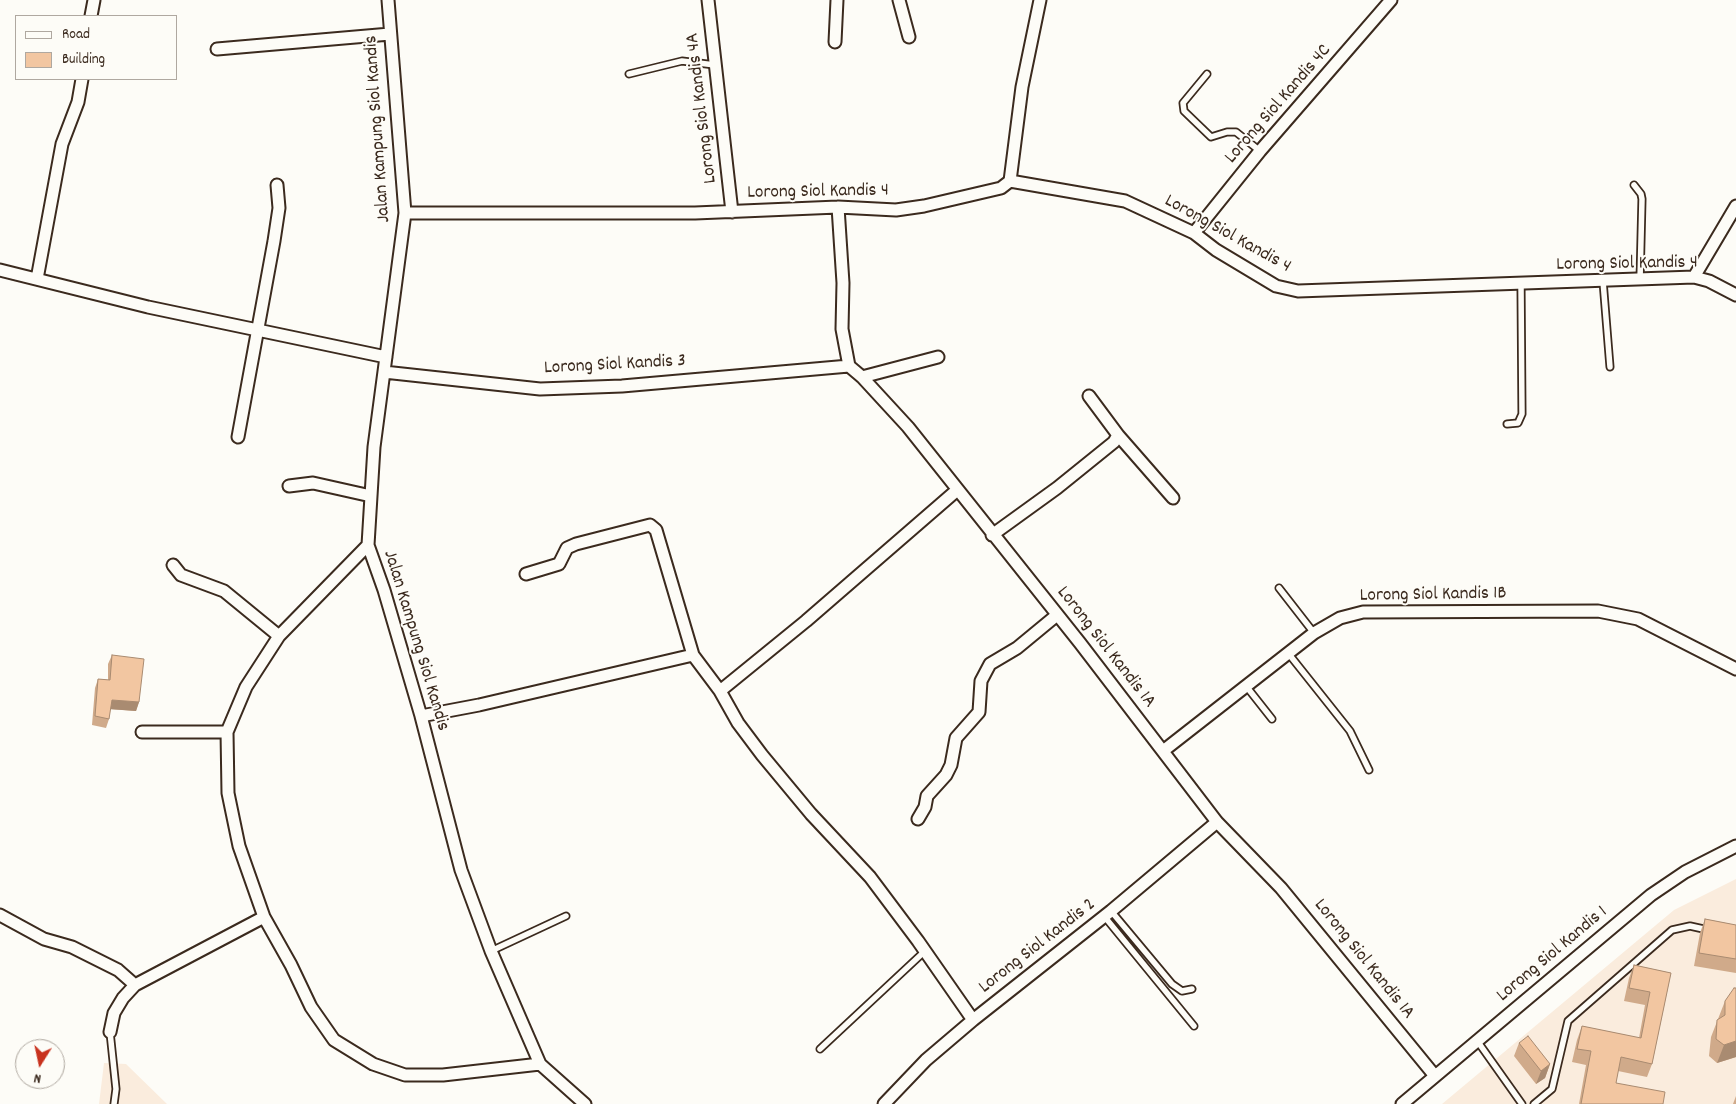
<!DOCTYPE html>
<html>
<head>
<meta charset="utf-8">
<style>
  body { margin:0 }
  #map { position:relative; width:1736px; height:1104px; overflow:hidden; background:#fdfcf7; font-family:Dekko,sans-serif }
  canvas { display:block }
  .legend { position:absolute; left:15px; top:15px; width:162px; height:65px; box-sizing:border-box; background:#fdfcf7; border:1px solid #afa8a0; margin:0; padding:6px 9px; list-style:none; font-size:15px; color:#3b2a1e }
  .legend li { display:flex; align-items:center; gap:10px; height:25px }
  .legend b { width:25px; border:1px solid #afa8a0 }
  .north { position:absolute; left:15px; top:1039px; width:50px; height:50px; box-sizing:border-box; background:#fdfcf7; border:1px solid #afa8a0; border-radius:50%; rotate:190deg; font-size:14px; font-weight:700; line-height:20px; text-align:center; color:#3b2a1e }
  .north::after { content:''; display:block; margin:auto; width:18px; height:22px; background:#c8321e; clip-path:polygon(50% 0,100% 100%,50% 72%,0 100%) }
</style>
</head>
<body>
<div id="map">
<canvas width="1736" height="1104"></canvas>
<ul class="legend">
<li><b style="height:6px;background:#fdfcf7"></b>Road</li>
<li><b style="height:14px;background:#f2c6a1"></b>Building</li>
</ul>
<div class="north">N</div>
</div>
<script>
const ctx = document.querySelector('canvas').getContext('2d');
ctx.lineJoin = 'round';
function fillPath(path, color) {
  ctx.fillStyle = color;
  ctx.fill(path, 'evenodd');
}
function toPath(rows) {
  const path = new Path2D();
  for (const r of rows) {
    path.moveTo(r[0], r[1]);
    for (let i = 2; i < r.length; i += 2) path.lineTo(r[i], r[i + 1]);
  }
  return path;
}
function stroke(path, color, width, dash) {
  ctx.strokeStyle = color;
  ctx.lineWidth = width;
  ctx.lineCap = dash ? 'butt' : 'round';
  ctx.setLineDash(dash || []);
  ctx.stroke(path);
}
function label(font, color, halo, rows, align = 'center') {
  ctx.font = font + ' Dekko,sans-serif';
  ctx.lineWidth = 4;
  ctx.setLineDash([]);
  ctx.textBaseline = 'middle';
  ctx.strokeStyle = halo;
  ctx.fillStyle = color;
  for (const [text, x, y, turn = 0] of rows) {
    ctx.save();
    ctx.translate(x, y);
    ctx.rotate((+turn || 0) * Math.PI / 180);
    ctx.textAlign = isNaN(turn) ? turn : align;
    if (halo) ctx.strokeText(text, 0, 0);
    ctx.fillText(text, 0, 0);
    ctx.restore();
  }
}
const built = toPath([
  [1736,879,1736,1104,1442,1104,1674,910],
  [104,1063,126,1064,167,1104,99,1104]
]);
const service = toPath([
  [629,74,682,61,715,65],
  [1207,74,1183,103,1184,111,1211,137,1227,132,1236,132,1260,151],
  [1634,185,1641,194,1642,199,1640,280],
  [1603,281,1610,367],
  [1507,424,1518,423,1522,414,1521,285],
  [1279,588,1314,633],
  [1288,653,1350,731,1369,770],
  [1246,686,1272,719],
  [1111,911,1172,984,1182,991,1192,989],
  [1104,916,1194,1026],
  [491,951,566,916],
  [110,1032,116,1089,114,1104],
  [1478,1042,1522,1104],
  [820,1049,925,951],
  [1534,1104,1552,1089,1568,1021,1672,930,1690,926,1708,930]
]);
const minor = toPath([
  [388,0,405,213,374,447,368,545,384,590,421,716,461,870,491,951,540,1064,585,1104],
  [708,0,732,212],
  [899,0,909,37],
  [91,16,94,0],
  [835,42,837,0],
  [217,49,390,34],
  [1010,181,1022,87,1040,0],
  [838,207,843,283,842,329,849,366,862,377,908,427,1080,643,1217,822,1281,888,1435,1076],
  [405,213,695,213,838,207,896,210,924,206,1001,188,1010,181,1125,201,1194,233,1216,250,1276,286,1298,291,1694,277,1709,281,1736,295],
  [1194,233,1260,151,1391,0],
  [0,270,148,307,386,357],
  [1694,277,1736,206],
  [37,279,62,144,78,102,82,79],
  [384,372,540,389,622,386,849,366],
  [862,377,938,357],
  [1118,435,1173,498],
  [238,437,274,241,279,208,277,185],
  [289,486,313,483,371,496],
  [992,535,1057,488,1114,442,1118,435,1089,396],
  [368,545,279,636,246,687,227,732,228,793,239,846,264,917,291,965,311,1007,334,1040,373,1064,405,1075,443,1075,540,1064],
  [173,565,181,575,224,591,279,636],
  [526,574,559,564,567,548,576,544,650,525,656,530,693,655],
  [720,691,806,621,956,491],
  [421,716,479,705,693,655,720,691,738,723,762,755,811,814,870,877,918,941,973,1020],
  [142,732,227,732],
  [1163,751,1314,633,1340,618,1363,612,1598,611,1638,619,1736,669],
  [918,819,925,807,927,796,946,775,951,765,956,738,979,712,981,681,990,664,1017,648,1057,615],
  [0,915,44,939,72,947,118,970,135,985],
  [110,1032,114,1013,123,998,135,985,264,917],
  [884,1104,926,1060,973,1020,1111,911,1217,822],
  [1402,1104,1651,895,1685,872,1736,846]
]);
const wall = toPath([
  [112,655,139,702,136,711,110,709,109,719,106,728,92,725,95,688,98,679,108,680,108,664],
  [1705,919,1736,925,1736,973,1694,966,1700,933],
  [1634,965,1671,973,1652,1064,1647,1077,1618,1071,1616,1083,1663,1104,1579,1104,1586,1065,1572,1062,1577,1040,1582,1026,1639,1038,1645,1005,1624,1001,1629,978],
  [1736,988,1736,1057,1717,1063,1709,1056,1711,1037,1725,1001],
  [1519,1043,1550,1064,1545,1078,1536,1084,1514,1056],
  [1736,1096,1736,1104,1733,1104]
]);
const shadedWall = toPath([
  [112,700,139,702,136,711,108,709],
  [1736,1041,1736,1057,1717,1063,1724,1045],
  [1550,1064,1545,1078,1536,1084,1541,1071]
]);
const building = toPath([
  [112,655,144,659,139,702,112,700,109,719,95,716,98,679,110,680,112,655],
  [1705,919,1736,925,1736,959,1699,953,1705,919],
  [1634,965,1671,973,1652,1064,1621,1057,1616,1083,1665,1092,1663,1104,1581,1104,1591,1051,1577,1049,1582,1026,1641,1038,1650,992,1629,988,1634,965],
  [1734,988,1736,988,1736,1041,1724,1045,1716,1039,1717,1020,1725,1015,1725,1001,1734,988],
  [1528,1036,1550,1064,1541,1071,1519,1043,1528,1036]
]);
const streetNames = [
  ["Lorong Siol Kandis 4C",1279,105,-49],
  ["Lorong Siol Kandis 4A",703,108,-97],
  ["Jalan Kampung Siol Kandis",379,129,-94],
  ["Lorong Siol Kandis 4",818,193,-1],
  ["Lorong Siol Kandis 4",1227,235,29],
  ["Lorong Siol Kandis 4",1627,265,-1],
  ["Lorong Siol Kandis 3",615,366,-3],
  ["Lorong Siol Kandis 1B",1433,596,-1],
  ["Jalan Kampung Siol Kandis",415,641,73],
  ["Lorong Siol Kandis 1A",1105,648,52],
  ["Lorong Siol Kandis 2",1038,947,-38],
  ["Lorong Siol Kandis 1",1553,955,-40],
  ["Lorong Siol Kandis 1A",1363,960,51]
];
fillPath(built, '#faecdd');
stroke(service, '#3b2a1e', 9);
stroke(minor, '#3b2a1e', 15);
stroke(service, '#fdfcf7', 5.5);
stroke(minor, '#fdfcf7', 11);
fillPath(wall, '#d0aa8a');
fillPath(shadedWall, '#a98b71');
fillPath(building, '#f2c6a1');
stroke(building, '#a98b71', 1);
label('19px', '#3b2a1e', '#fdfcf7', streetNames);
</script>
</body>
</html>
